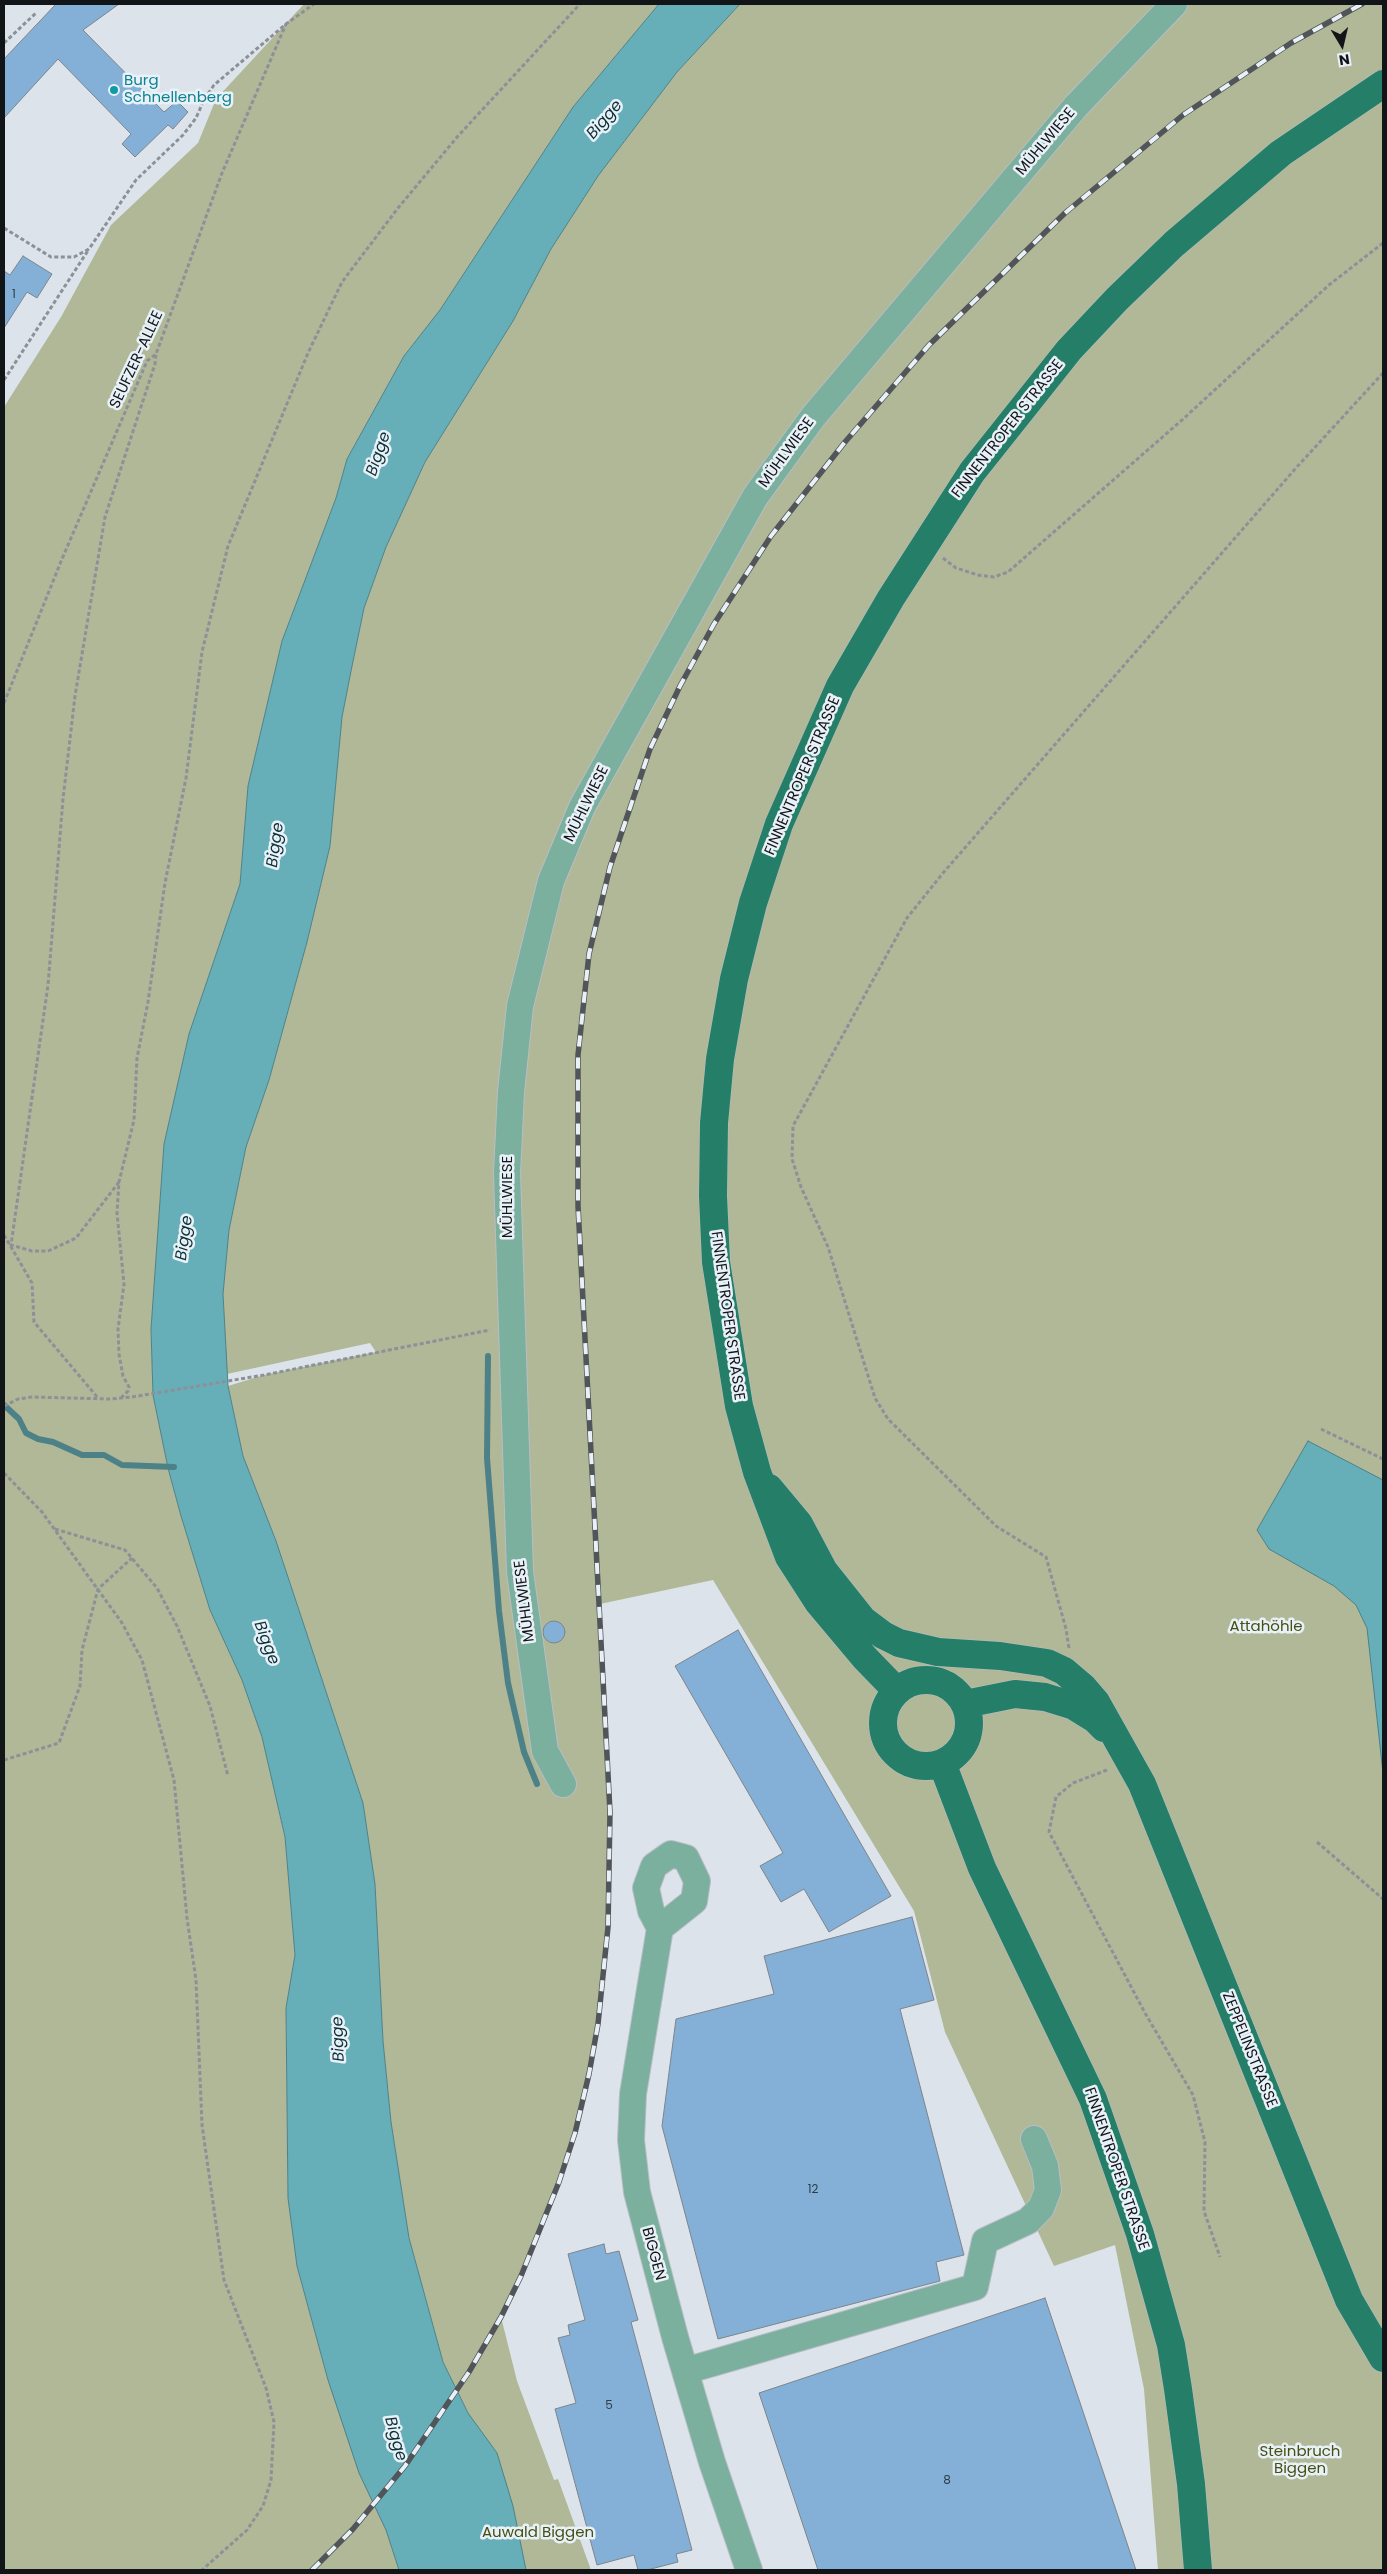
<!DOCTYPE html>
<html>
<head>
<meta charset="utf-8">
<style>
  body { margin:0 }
  #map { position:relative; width:1387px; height:2574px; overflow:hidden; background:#dce3eb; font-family:Poppins,sans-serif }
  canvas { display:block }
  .frame { position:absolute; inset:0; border:5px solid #121517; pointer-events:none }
  .north { position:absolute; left:1317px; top:20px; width:50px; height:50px; -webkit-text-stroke:4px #e9f1f8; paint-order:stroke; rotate:171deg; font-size:14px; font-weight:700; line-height:20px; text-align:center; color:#121517 }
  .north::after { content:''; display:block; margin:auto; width:18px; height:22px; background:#121517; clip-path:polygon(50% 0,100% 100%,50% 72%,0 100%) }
</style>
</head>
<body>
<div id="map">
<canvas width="1387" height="2574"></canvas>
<div class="frame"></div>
<div class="north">N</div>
</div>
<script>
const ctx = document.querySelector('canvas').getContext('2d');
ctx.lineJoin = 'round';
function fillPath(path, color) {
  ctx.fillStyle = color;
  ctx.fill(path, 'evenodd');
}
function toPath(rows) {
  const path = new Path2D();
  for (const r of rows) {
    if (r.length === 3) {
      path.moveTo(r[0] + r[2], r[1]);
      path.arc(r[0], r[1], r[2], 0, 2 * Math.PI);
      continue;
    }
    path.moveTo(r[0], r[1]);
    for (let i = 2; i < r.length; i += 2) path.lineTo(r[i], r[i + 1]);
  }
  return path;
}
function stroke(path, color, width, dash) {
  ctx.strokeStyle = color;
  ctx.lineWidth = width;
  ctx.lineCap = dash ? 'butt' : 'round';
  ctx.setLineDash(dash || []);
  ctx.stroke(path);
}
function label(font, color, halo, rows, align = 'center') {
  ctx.font = font + ' Poppins,sans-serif';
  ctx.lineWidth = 5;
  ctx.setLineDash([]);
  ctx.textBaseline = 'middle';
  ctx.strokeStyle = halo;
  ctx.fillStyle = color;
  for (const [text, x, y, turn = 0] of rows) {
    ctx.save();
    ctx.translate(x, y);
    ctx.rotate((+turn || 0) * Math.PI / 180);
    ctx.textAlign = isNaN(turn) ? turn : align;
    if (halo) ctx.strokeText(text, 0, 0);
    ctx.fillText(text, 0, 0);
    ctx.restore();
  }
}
const green = toPath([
  [304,4,659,4,573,107,440,310,404,356,347,459,336,498,282,641,248,786,240,884,189,1034,164,1144,151,1329,153,1395,168,1468,181,1516,210,1610,242,1680,262,1737,285,1838,295,1955,286,2008,288,2198,297,2266,328,2380,386,2530,399,2570,4,2570,4,407,61,317,111,225,198,143,216,99],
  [740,4,1383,4,1383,2570,1158,2570,1144,2389,1115,2245,1054,2266,945,2032,914,1911,713,1580,600,1604,610,1812,608,1927,603,1983,589,2074,575,2133,542,2226,501,2317,517,2381,554,2480,558,2479,591,2570,425,2570,468,2413,443,2362,409,2238,391,2122,383,2041,375,1884,363,1803,276,1541,243,1456,228,1386,264,1375,376,1352,370,1343,227,1374,223,1294,229,1230,246,1147,269,1080,307,942,330,846,342,717,351,671,364,608,386,547,425,462,513,321,551,249,598,176,677,72]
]);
const water = toPath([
  [659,4,740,4,677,72,598,176,551,249,513,321,425,462,386,547,364,608,351,671,342,717,330,846,307,942,269,1080,246,1147,229,1230,223,1294,228,1386,243,1456,276,1541,363,1803,375,1884,383,2041,391,2122,409,2238,443,2362,468,2413,497,2453,513,2506,526,2570,399,2570,386,2530,359,2473,328,2380,297,2266,288,2198,286,2008,295,1955,285,1837,262,1737,242,1680,210,1610,181,1516,168,1468,153,1395,151,1329,164,1144,189,1034,240,884,248,786,282,641,336,498,347,459,404,356,440,310,573,107,659,4],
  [1308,1441,1383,1480,1383,1773,1367,1628,1356,1605,1334,1586,1269,1549,1257,1530,1308,1441]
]);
const stream = toPath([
  [488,1356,487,1458,499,1611,508,1683,524,1752,537,1784],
  [4,1405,19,1419,26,1433,38,1439,53,1442,82,1455,104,1455,122,1465,174,1467]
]);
const building = toPath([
  [56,4,119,4,83,30,164,112,177,101,188,112,173,129,168,125,135,157,122,144,131,134,58,59,4,118,4,59,56,4],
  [23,256,52,274,37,298,27,292,4,328,4,271,10,275,23,256],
  [554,1632,11],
  [738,1630,891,1896,829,1932,804,1889,781,1902,760,1866,783,1853,675,1666,738,1630],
  [912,1917,934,2000,900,2009,964,2255,936,2262,940,2281,718,2339,662,2126,676,2019,774,1994,764,1956,912,1917],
  [604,2244,606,2254,619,2251,638,2320,631,2322,692,2550,676,2554,678,2562,647,2570,638,2570,634,2555,597,2565,555,2409,576,2403,558,2338,570,2335,568,2325,585,2320,568,2254,604,2244],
  [1045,2298,1136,2570,818,2570,759,2393,1045,2298]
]);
const path = toPath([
  [4,43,37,12],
  [4,228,51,257,74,257,89,249,136,180,183,135,196,118,204,100,214,85,286,24,314,4],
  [4,380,89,249],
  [943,558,956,568,978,575,994,577,1008,572,1182,420,1329,285,1383,243],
  [4,703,62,559,147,361,156,354,222,173,286,24],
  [119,1182,76,1238,48,1251,32,1251,11,1245,48,985,63,799,75,696,105,517,155,364,156,354],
  [4,1235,32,1283,34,1322,98,1398],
  [121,1398,128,1391,129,1387,123,1376,119,1354,118,1329,124,1284,117,1213,119,1182,134,1120,137,1058,148,1002,165,883,186,778,202,652,228,546,308,353,342,282,398,208,458,136,580,4],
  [4,1406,18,1399,32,1397,110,1399,132,1397,264,1375,490,1330],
  [1321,1429,1383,1459],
  [4,1473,42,1512,122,1623,142,1660,174,1780,187,1918,196,1980,202,2125,224,2280,266,2388,274,2422,271,2480,263,2506,247,2530,202,2570],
  [55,1529,125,1550,157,1588,177,1626,210,1706,228,1776],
  [1069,1648,1066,1629,1046,1557,996,1526,888,1419,875,1398,828,1247,801,1187,792,1159,793,1126,907,918,943,873,1296,468,1383,373],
  [4,1760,59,1743,80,1686,82,1650,98,1589,132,1558],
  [1107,1770,1073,1783,1056,1797,1049,1832,1145,2013,1193,2095,1205,2142,1204,2211,1220,2257],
  [1317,1842,1383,1899]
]);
const minor = toPath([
  [563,1784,545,1751,520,1572,507,1173,511,1092,520,1006,551,881,582,807,755,497,813,417,1076,106,1174,4],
  [660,1928,694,1901,697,1881,686,1858,671,1854,654,1866,646,1888,651,1911,660,1928,633,2094,631,2140,637,2192,675,2337,712,2462,749,2570],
  [685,2371,975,2287,985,2241,1028,2221,1041,2208,1048,2190,1045,2166,1034,2139]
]);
const major = toPath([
  [769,1488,799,1524,824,1571,863,1620,883,1635,899,1643,938,1652,1000,1656,1047,1663,1064,1671,1084,1688,1096,1702,1142,1784,1349,2300,1383,2358],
  [926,1723,43],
  [897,1691,865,1658,818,1602,789,1557,757,1472,739,1406,716,1262,713,1196,714,1123,720,1059,734,979,753,903,779,824,840,686,891,598,972,472,1069,350,1117,299,1174,244,1281,153,1383,84],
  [965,1704,1015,1694,1045,1697,1074,1706,1095,1719,1104,1728],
  [942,1763,982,1868,1093,2099,1140,2234,1171,2345,1178,2389,1191,2484,1198,2570]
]);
const rail = toPath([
  [312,2570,353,2529,405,2466,469,2372,501,2317,521,2276,559,2182,575,2133,589,2074,598,2024,608,1927,610,1812,578,1206,578,1055,589,954,610,867,650,749,680,686,714,624,771,536,845,442,929,345,1065,213,1183,115,1291,43,1362,4]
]);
const markers = [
  [114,90,5,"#0f9aa8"]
];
const numberNames = [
  ["1",14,295],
  ["12",813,2190],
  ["5",609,2406],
  ["8",947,2481]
];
const cultureNames = [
  ["Burg",124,81],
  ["Schnellenberg",124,98]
];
const streetNames = [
  ["MÜHLWIESE",1046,142,-50],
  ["SEUFZER-ALLEE",137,360,-65],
  ["FINNENTROPER STRASSE",1008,429,-52],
  ["MÜHLWIESE",787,453,-54],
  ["FINNENTROPER STRASSE",803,776,-67],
  ["MÜHLWIESE",587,804,-64],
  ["MÜHLWIESE",508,1197,-90],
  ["FINNENTROPER STRASSE",727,1316,82],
  ["MÜHLWIESE",525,1601,-97],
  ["ZEPPELINSTRASSE",1249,2050,68],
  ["FINNENTROPER STRASSE",1116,2169,71],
  ["BIGGEN",653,2254,75]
];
const parkNames = [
  ["Attahöhle",1266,1627],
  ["Steinbruch",1300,2452],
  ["Biggen",1300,2469],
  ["Auwald Biggen",538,2533]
];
const waterNames = [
  ["Bigge",605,120,-49],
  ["Bigge",379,454,-71],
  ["Bigge",276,845,-82],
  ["Bigge",185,1238,-82],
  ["Bigge",266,1643,69],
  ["Bigge",339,2039,-92],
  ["Bigge",395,2439,74]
];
fillPath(green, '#b0b897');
fillPath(water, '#66afb9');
stroke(water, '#4d8188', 1);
stroke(stream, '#4d8188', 6);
fillPath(building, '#84b0d7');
stroke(building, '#7d848a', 1);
stroke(minor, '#b8bec5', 28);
stroke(major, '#b8bec5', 29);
stroke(path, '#8c9197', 3, [4, 2.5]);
stroke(minor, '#7baf9e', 26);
stroke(major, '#257e67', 28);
stroke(rail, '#515559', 5.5);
stroke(rail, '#e9f1f8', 4, [11]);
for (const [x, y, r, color] of markers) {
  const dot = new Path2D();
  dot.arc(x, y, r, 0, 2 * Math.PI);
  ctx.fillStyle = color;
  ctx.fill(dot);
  stroke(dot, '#e9f1f8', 2);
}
label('12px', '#2e3c47', null, numberNames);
label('15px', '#0d838f', '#e9f1f8', cultureNames, 'left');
label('15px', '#121517', '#e9f1f8', streetNames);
label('15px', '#464f12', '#e9f1f8', parkNames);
label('italic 16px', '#0b3035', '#e9f1f8', waterNames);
</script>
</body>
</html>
